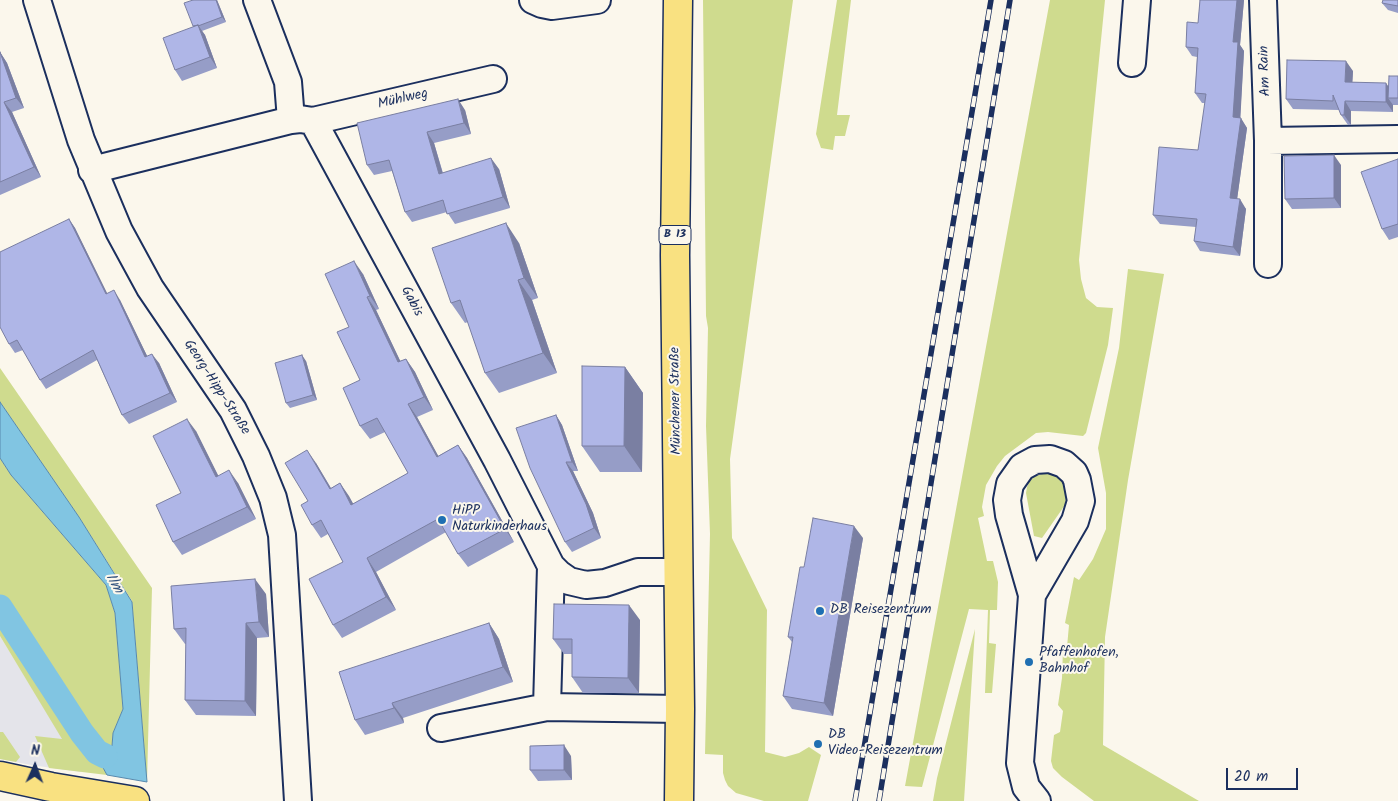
<!DOCTYPE html>
<html>
<head>
<meta charset="utf-8">
<style>
  body { margin:0 }
  #map { position:relative; width:1398px; height:801px; overflow:hidden; background:#fbf7ec; font-family:Kalam,sans-serif }
  canvas { display:block }
  .north { position:absolute; left:10px; top:741px; width:50px; height:50px; -webkit-text-stroke:4px #fbf7ec; paint-order:stroke; rotate:2deg; font-size:14px; font-weight:700; line-height:20px; text-align:center; color:#1b2f5e }
  .north::after { content:''; display:block; margin:auto; width:18px; height:22px; background:#1b2f5e; clip-path:polygon(50% 0,100% 100%,50% 72%,0 100%) }
  .scale { position:absolute; left:1226px; top:768px; width:72px; height:22px; box-sizing:border-box; border:2px solid #1b2f5e; border-top:0; padding-left:6px; font-size:15px; line-height:18px; white-space:nowrap; color:#1b2f5e; -webkit-text-stroke:4px #fbf7ec; paint-order:stroke }
</style>
</head>
<body>
<div id="map">
<canvas width="1398" height="801"></canvas>
<div class="north">N</div>
<div class="scale">20 m</div>
</div>
<script>
const ctx = document.querySelector('canvas').getContext('2d');
ctx.lineJoin = 'round';
function fillPath(path, color) {
  ctx.fillStyle = color;
  ctx.fill(path, 'evenodd');
}
function toPath(rows) {
  const path = new Path2D();
  for (const r of rows) {
    path.moveTo(r[0], r[1]);
    for (let i = 2; i < r.length; i += 2) path.lineTo(r[i], r[i + 1]);
  }
  return path;
}
function stroke(path, color, width, dash) {
  ctx.strokeStyle = color;
  ctx.lineWidth = width;
  ctx.lineCap = dash ? 'butt' : 'round';
  ctx.setLineDash(dash || []);
  ctx.stroke(path);
}
function label(font, color, halo, rows, align = 'center') {
  ctx.font = font + ' Kalam,sans-serif';
  ctx.lineWidth = 4;
  ctx.setLineDash([]);
  ctx.textBaseline = 'middle';
  ctx.strokeStyle = halo;
  ctx.fillStyle = color;
  for (const [text, x, y, turn = 0] of rows) {
    ctx.save();
    ctx.translate(x, y);
    ctx.rotate((+turn || 0) * Math.PI / 180);
    ctx.textAlign = isNaN(turn) ? turn : align;
    if (halo) ctx.strokeText(text, 0, 0);
    ctx.fillText(text, 0, 0);
    ctx.restore();
  }
}
const built = toPath([
  [0,636,63,739,81,772,31,765,0,759]
]);
const green = toPath([
  [703,0,793,0,730,459,732,538,767,610,765,752,785,757,799,753,809,747,821,755,808,801,764,801,736,793,728,786,725,780,723,773,723,755,705,754,710,534,706,426,708,328,706,316],
  [837,0,851,0,837,115,850,115,845,136,835,136,833,150,821,148,816,134],
  [1050,0,1105,0,1079,260,1081,279,1086,298,1097,307,1113,308,1108,345,1086,433,1083,436,1048,432,1036,433,1005,456,997,466,986,485,982,507,984,516,978,518,987,561,993,561,998,582,997,610,990,610,989,643,996,644,992,693,985,693,988,610,969,609,922,787,905,786],
  [1128,269,1164,274,1128,480,1105,637,1103,745,1199,801,1094,801,1062,777,1053,768,1051,761,1054,735,1060,732,1063,711,1058,705,1062,678,1063,649,1067,647,1069,625,1065,623,1074,577,1079,580,1093,559,1106,529,1106,493,1098,448,1119,348],
  [0,368,152,588,147,782,132,601,79,517,0,402],
  [0,458,11,475,106,585,115,613,123,709,113,733,112,746,101,745,94,758,101,764,107,775,49,768,35,736,62,739,0,636],
  [1044,473,1054,475,1063,480,1066,485,1067,495,1065,505,1042,538,1034,536,1026,493,1027,487,1030,480,1036,476],
  [975,629,964,801,933,801,937,778],
  [0,732,3,732,20,757,16,762,0,759]
]);
const water = toPath([
  [0,402,79,517,132,602,147,782,107,775,101,764,94,758,82,739,82,733,90,733,98,738,101,745,112,746,113,733,123,709,115,613,106,585,11,475,0,458,0,402]
]);
const canal = toPath([
  [0,607,82,733,97,752,105,756]
]);
const minor = toPath([
  [37,0,81,140,119,231,150,288,233,410,256,456,273,498,282,535,298,801],
  [257,0,288,82,291,120],
  [533,0,542,4,552,6,597,0],
  [1263,0,1268,141,1268,264],
  [1132,63,1137,0],
  [313,121,493,79],
  [1268,141,1398,139],
  [92,170,291,120,300,119,313,121,497,460,551,566,559,574,569,581,586,585,605,583,638,572,678,572],
  [1032,595,1075,521,1081,501,1077,480,1074,473,1064,464,1050,459,1035,460,1022,467,1010,484,1007,500,1009,515,1032,595,1020,763,1026,787,1037,801],
  [547,707,551,566],
  [441,728,547,707,680,709]
]);
const major = toPath([
  [678,0,675,255,680,709,679,801],
  [0,776,51,787,135,801]
]);
const rail = toPath([
  [855,801,991,0],
  [879,801,1010,0]
]);
const wall = toPath([
  [193,0,217,0,226,22,202,31,205,35,217,68,182,81,175,70,193,26],
  [1200,0,1244,0,1240,45,1244,51,1240,118,1247,128,1237,199,1246,209,1240,256,1200,251,1194,241,1196,227,1160,224,1153,215,1198,150,1205,103,1202,103,1195,93,1197,57,1192,56,1186,47,1198,23],
  [1398,0,1398,13,1388,10,1382,3],
  [0,52,7,63,24,108,12,112,41,177,0,195],
  [1353,71,1352,82,1389,86,1398,76,1398,105,1393,105,1393,112,1351,111,1351,125,1348,125,1341,115,1339,110,1293,109,1286,99],
  [465,110,471,134,434,143,443,173,499,169,510,208,455,224,447,212,412,222,405,212,392,171,374,175,367,165],
  [1398,159,1398,237,1389,240,1382,229],
  [1341,165,1341,208,1292,209,1285,199],
  [69,219,75,228,107,294,120,300,147,356,159,363,177,402,129,424,122,415,97,360,46,389,40,380,23,350,15,353,9,344],
  [519,243,538,298,532,300,557,373,499,393,485,373,468,322,465,323,451,303],
  [363,274,379,309,376,310,400,361,406,359,415,372,433,410,417,417,438,456,458,445,467,458,514,542,468,567,458,554,446,532,376,572,396,610,342,638,333,625,343,562,328,534,321,538,312,525,308,501,316,463,331,488,340,483,353,504,408,473,385,432,370,439,360,426,360,380,349,327],
  [306,361,317,400,290,408,286,403],
  [625,367,643,393,642,472,600,472,582,446],
  [556,415,562,425,578,471,573,471,593,513,601,538,572,552,565,542],
  [196,431,218,476,238,483,256,519,182,555,173,542,181,493],
  [863,538,833,716,792,709,783,696,792,642,788,637,804,567],
  [266,594,269,637,257,638,256,716,196,715,185,700,186,644,185,644,174,629],
  [640,620,639,693,583,693,572,677,572,654,564,654,553,639],
  [489,623,499,639,513,682,403,718,404,723,365,735,355,720],
  [571,756,572,780,538,781,530,770]
]);
const shadedWall = toPath([
  [216,0,217,0,226,22,222,17],
  [1237,0,1244,0,1240,45,1244,51,1240,125,1241,118,1247,128,1236,207,1230,198,1233,117,1233,42],
  [198,25,205,35,217,68,210,57],
  [0,52,7,63,24,108,16,98],
  [1346,61,1353,71,1352,92,1345,82],
  [1386,83,1393,93,1388,98,1393,105,1393,112,1386,102],
  [458,99,465,110,471,134,464,123],
  [1345,101,1351,111,1351,125,1344,115],
  [4,102,12,112,41,177,34,167],
  [427,132,434,143,446,185,439,174],
  [1334,155,1341,165,1341,208,1334,198],
  [491,158,499,169,510,208,503,197],
  [1240,199,1246,209,1240,256,1233,247],
  [69,219,75,228,112,303,106,294],
  [506,223,519,243,538,298,524,278],
  [354,261,363,274,379,309,370,296],
  [518,280,532,300,557,373,543,353],
  [114,290,120,300,152,366,145,357],
  [367,297,376,310,407,375,398,362],
  [152,354,159,363,177,402,170,393],
  [302,355,306,361,317,400,313,395],
  [406,359,415,372,433,410,424,397],
  [625,367,643,393,642,472,624,446],
  [408,404,417,417,446,470,437,457],
  [556,415,562,425,578,471,572,462],
  [187,419,196,431,225,489,216,477],
  [458,445,467,458,514,542,505,529],
  [307,450,316,463,339,502,330,489],
  [566,462,573,471,593,513,601,538,594,528],
  [229,470,238,483,256,519,247,507],
  [340,483,349,496,361,518,351,505],
  [854,526,863,538,833,716,824,703],
  [367,558,376,572,396,610,386,597],
  [255,579,266,594,269,637,259,622],
  [629,605,640,620,639,693,628,678],
  [246,623,257,638,256,716,245,701],
  [489,623,499,639,513,682,503,667],
  [392,703,403,718,404,723,394,708],
  [564,745,571,756,572,780,564,770]
]);
const building = toPath([
  [193,0,216,0,222,17,198,26,198,25,193,26,184,3,193,0],
  [1200,0,1237,0,1233,42,1238,42,1233,117,1241,118,1230,198,1240,199,1233,247,1194,241,1197,219,1153,215,1159,147,1198,150,1206,94,1195,93,1198,48,1186,47,1187,22,1198,23,1200,0],
  [1383,0,1398,0,1398,6,1382,3,1383,0],
  [198,25,210,57,175,70,163,38,198,25],
  [0,52,16,98,4,102,34,167,0,182,0,52],
  [1287,60,1346,61,1345,82,1386,83,1386,102,1345,101,1344,115,1341,115,1333,95,1333,101,1286,99,1287,60],
  [1389,76,1398,76,1398,98,1388,98,1389,76],
  [458,99,464,123,427,132,439,174,491,158,503,197,447,214,443,200,405,212,389,160,367,165,357,123,458,99],
  [1334,155,1334,198,1285,199,1284,156,1334,155],
  [1398,159,1398,224,1382,229,1361,172,1398,159],
  [69,219,106,294,114,290,145,357,152,354,170,393,122,415,93,350,40,380,17,340,9,344,0,327,0,252,69,219],
  [506,223,524,278,518,280,543,353,485,373,460,300,451,303,432,248,506,223],
  [354,261,370,296,367,297,398,362,406,359,424,397,408,404,437,457,458,445,505,529,458,554,438,519,367,558,386,597,333,625,309,579,343,562,321,520,312,525,301,505,308,501,285,463,307,450,330,489,340,483,351,505,408,473,377,418,360,426,343,388,360,380,337,332,349,327,325,274,354,261],
  [302,355,313,395,286,403,275,363,302,355],
  [582,366,625,367,624,446,582,446,582,366],
  [556,415,572,462,566,462,586,504,594,528,565,542,530,468,516,428,556,415],
  [187,419,216,477,229,470,247,507,173,542,156,505,181,493,153,436,187,419],
  [813,518,854,526,824,703,783,696,793,637,788,637,800,567,804,567,813,518],
  [255,579,259,622,246,623,245,701,185,700,186,628,174,629,171,586,255,579],
  [554,604,629,605,628,678,572,677,572,639,553,639,554,604],
  [489,623,503,667,392,703,394,708,355,720,339,672,489,623],
  [564,745,564,770,530,770,530,746,564,745]
]);
const markers = [
  [442,520,5,"#1f6fb2"],
  [820,611,5,"#1f6fb2"],
  [1029,662,5,"#1f6fb2"],
  [818,744,5,"#1f6fb2"]
];
const shields = [
  [675,235,32]
];
const shieldNames = [
  ["B 13",675,235]
];
const streetNames = [
  ["Am Rain",1266,71,-92],
  ["Mühlweg",403,100,-13],
  ["Gabis",411,302,62],
  ["Georg-Hipp-Straße",216,388,57],
  ["Münchener Straße",677,401,-91]
];
const poiNames = [
  ["HiPP",452,512],
  ["Naturkinderhaus",452,528],
  ["DB Reisezentrum",830,611],
  ["Pfaffenhofen,",1039,654],
  ["Bahnhof",1039,670],
  ["DB",828,736],
  ["Video-Reisezentrum",828,752]
];
const waterNames = [
  ["Ilm",113,584,60]
];
fillPath(built, '#e4e4ea');
fillPath(green, '#cfdb8e');
fillPath(water, '#81c5e2');
stroke(water, '#5889ad', 1);
stroke(canal, '#81c5e2', 25);
stroke(minor, '#1b2f5e', 30);
stroke(major, '#1b2f5e', 31);
stroke(minor, '#fbf7ec', 26);
stroke(major, '#f9e181', 28);
stroke(rail, '#1b2f5e', 5.5);
stroke(rail, '#fbf7ec', 4, [11]);
fillPath(wall, '#969dc7');
fillPath(shadedWall, '#7a7fa2');
fillPath(building, '#afb6e7');
stroke(building, '#7a7fa2', 1);
for (const [x, y, r, color] of markers) {
  const dot = new Path2D();
  dot.arc(x, y, r, 0, 2 * Math.PI);
  ctx.fillStyle = color;
  ctx.fill(dot);
  stroke(dot, '#fbf7ec', 2);
}
for (const [x, y, w] of shields) {
  const box = new Path2D();
  box.roundRect(x - w / 2, y - 9.5, w, 19, 4);
  ctx.fillStyle = '#fbf7ec';
  ctx.fill(box);
  stroke(box, '#1b2f5e', 1);
}
label('bold 12px', '#1b2f5e', null, shieldNames);
label('14px', '#1b2f5e', '#fbf7ec', streetNames);
label('14px', '#1b2f5e', '#fbf7ec', poiNames, 'left');
label('italic 15px', '#34547f', '#fbf7ec', waterNames);
</script>
</body>
</html>
